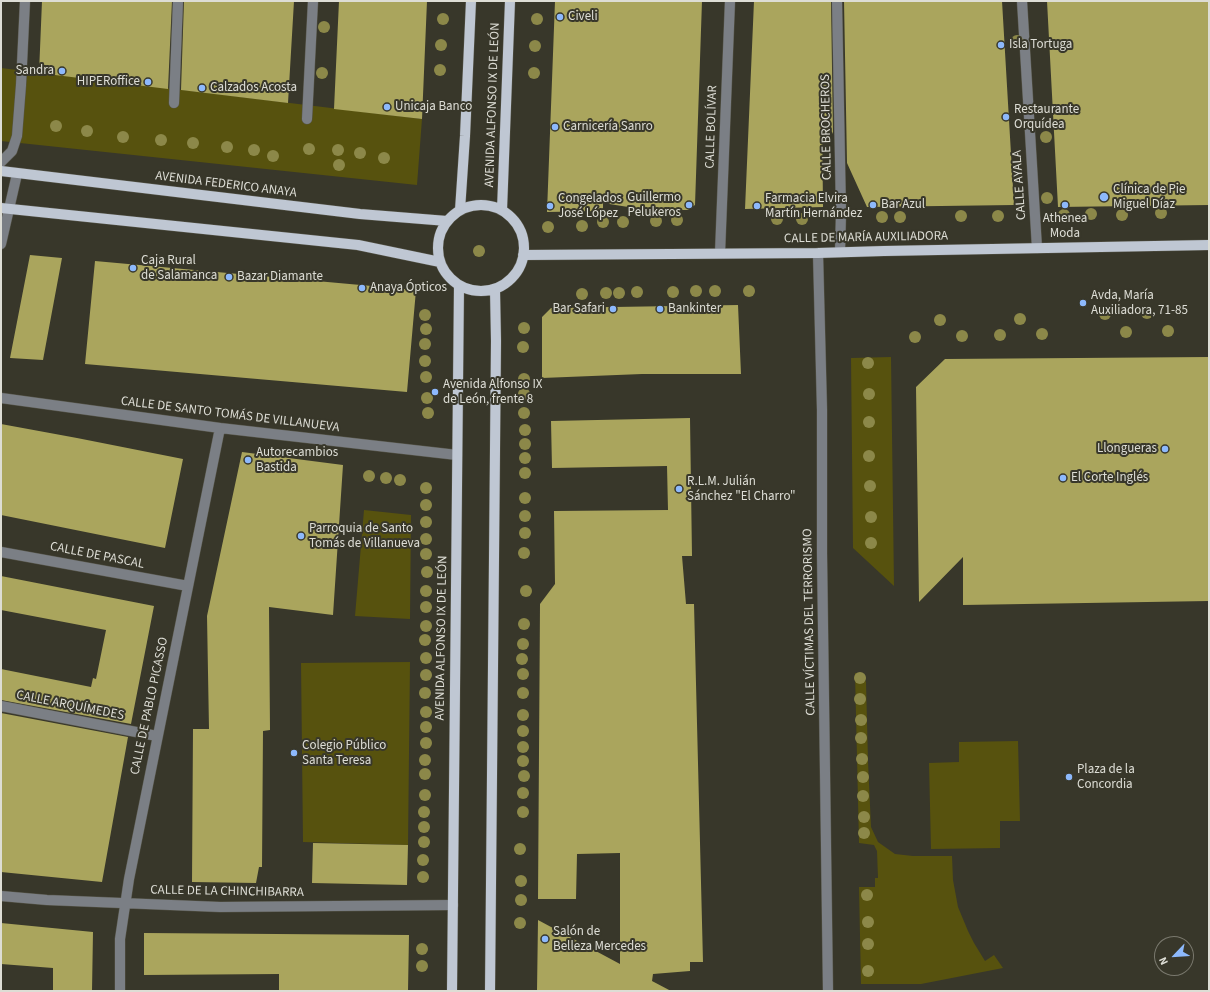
<!DOCTYPE html>
<html>
<head>
<meta charset="utf-8">
<style>
  body { margin:0 }
  #map { position:relative; width:1210px; height:992px; overflow:hidden; background:#38372a; font-family:"Source Sans 3",sans-serif }
  canvas { display:block }
  .frame { position:absolute; inset:0; border:2px solid #ddddd5; pointer-events:none }
  .north { position:absolute; left:1154px; top:936px; width:40px; height:40px; box-sizing:border-box; background:#38372a; border:1px solid #7a796e; border-radius:50%; rotate:245deg; font-size:11px; font-weight:700; line-height:16px; text-align:center; color:#ddddd5 }
  .north::after { content:''; display:block; margin:auto; width:14px; height:18px; background:#8db9fc; clip-path:polygon(50% 0,100% 100%,50% 72%,0 100%) }
</style>
</head>
<body>
<div id="map">
<canvas width="1210" height="992"></canvas>
<div class="frame"></div>
<div class="north">N</div>
</div>
<script>
const ctx = document.querySelector('canvas').getContext('2d');
ctx.lineJoin = 'round';
function fillPath(path, color) {
  ctx.fillStyle = color;
  ctx.fill(path, 'evenodd');
}
function toPath(rows) {
  const path = new Path2D();
  for (const r of rows) {
    if (r.length === 3) {
      path.moveTo(r[0] + r[2], r[1]);
      path.arc(r[0], r[1], r[2], 0, 2 * Math.PI);
      continue;
    }
    path.moveTo(r[0], r[1]);
    for (let i = 2; i < r.length; i += 2) path.lineTo(r[i], r[i + 1]);
  }
  return path;
}
function stroke(path, color, width, dash) {
  ctx.strokeStyle = color;
  ctx.lineWidth = width;
  ctx.lineCap = dash ? 'butt' : 'round';
  ctx.setLineDash(dash || []);
  ctx.stroke(path);
}
function label(font, color, halo, rows, align = 'center') {
  ctx.font = font + ' "Source Sans 3",sans-serif';
  ctx.lineWidth = 4;
  ctx.setLineDash([]);
  ctx.textBaseline = 'middle';
  ctx.strokeStyle = halo;
  ctx.fillStyle = color;
  for (const [text, x, y, turn = 0] of rows) {
    ctx.save();
    ctx.translate(x, y);
    ctx.rotate((+turn || 0) * Math.PI / 180);
    ctx.textAlign = isNaN(turn) ? turn : align;
    if (halo) ctx.strokeText(text, 0, 0);
    ctx.fillText(text, 0, 0);
    ctx.restore();
  }
}
const green = toPath([
  [1,68,422,119,417,185,1,141],
  [891,357,894,586,853,548,851,358],
  [364,510,411,515,410,619,355,616],
  [410,662,408,845,303,842,301,663],
  [855,673,862,674,866,682,868,761,871,827,878,842,895,854,913,856,952,856,953,880,958,907,968,931,974,943,985,961,994,955,1003,968,921,984,861,984,859,887,875,887,875,878,878,878,877,851,874,845,859,843],
  [1018,741,1020,821,1000,821,1000,848,931,849,929,763,959,762,959,742]
]);
const building = toPath([
  [42,1,172,1,168,89,39,73],
  [184,1,294,1,288,103,181,90],
  [339,1,427,1,422,119,334,109],
  [555,1,702,1,695,205,688,210,647,210,603,203,603,211,547,212],
  [754,1,831,1,833,134,822,110,823,207,745,209],
  [844,1,1002,1,1014,205,867,207,847,163],
  [1047,1,1209,1,1209,205,1058,207],
  [30,255,62,258,43,360,10,358],
  [95,261,416,290,407,392,85,364],
  [738,305,741,374,642,374,542,378,542,317,551,308],
  [1209,357,1209,601,963,605,963,557,919,602,916,387,945,359],
  [690,418,692,556,682,556,686,604,694,604,703,962,690,962,690,971,653,974,652,981,671,991,537,991,538,920,620,964,620,853,577,854,576,899,538,899,540,604,555,584,554,511,668,510,667,466,552,468,551,421],
  [1,424,77,438,183,459,165,548,1,515],
  [242,452,343,465,333,615,269,607,270,730,263,731,262,867,259,867,256,883,192,882,193,729,209,729,207,616],
  [1,576,154,606,131,724,1,700,1,669,91,687,93,678,96,679,106,630,1,610],
  [1,713,128,737,102,882,1,872],
  [313,843,408,845,407,885,312,883],
  [1,923,93,932,92,991,53,991,53,968,1,964],
  [144,933,409,935,408,991,279,991,279,974,144,975]
]);
const minor = toPath([
  [837,1,841,213,840,252],
  [1022,1,1037,248],
  [174,103,178,1],
  [307,119,313,1],
  [1,162,12,151,17,136,21,85,25,1],
  [1,244,17,174],
  [720,253,730,1],
  [818,253,822,410,822,553,828,991],
  [1,398,220,428,457,455],
  [1,552,188,586],
  [1,706,157,736],
  [1,896,47,900,220,907,453,905],
  [120,991,120,939,129,879,220,428]
]);
const major = toPath([
  [1,171,360,214,447,221],
  [481,248,43],
  [1,208,358,245,440,262],
  [460,210,465,136,471,1],
  [502,210,510,1],
  [523,255,818,253,884,251,1209,245],
  [452,991,459,285],
  [490,991,496,341,495,289]
]);
const trees = [
  [443,19],
  [537,19],
  [324,27],
  [1017,41],
  [441,45],
  [535,46],
  [440,70],
  [322,73],
  [534,73],
  [56,126],
  [87,131],
  [123,137],
  [1046,137],
  [161,140],
  [193,143],
  [227,147],
  [309,149],
  [254,150],
  [338,150],
  [360,153],
  [273,156],
  [384,158],
  [339,165],
  [1047,198],
  [1161,213],
  [1091,214],
  [1064,215],
  [1122,215],
  [961,216],
  [998,216],
  [882,217],
  [900,217],
  [777,219],
  [802,219],
  [677,220],
  [656,221],
  [603,222],
  [623,222],
  [582,226],
  [548,227],
  [479,251],
  [696,291],
  [715,291],
  [749,291],
  [637,292],
  [673,292],
  [606,293],
  [619,293],
  [582,294],
  [1147,313],
  [1105,314],
  [425,315],
  [1020,319],
  [940,320],
  [524,328],
  [426,329],
  [1168,331],
  [1126,332],
  [1042,334],
  [1000,335],
  [962,336],
  [915,337],
  [425,344],
  [523,347],
  [425,361],
  [868,363],
  [426,377],
  [524,379],
  [524,394],
  [869,394],
  [427,398],
  [428,413],
  [524,413],
  [869,422],
  [525,430],
  [525,444],
  [869,456],
  [525,458],
  [525,473],
  [369,476],
  [386,478],
  [400,480],
  [870,486],
  [426,488],
  [525,498],
  [426,505],
  [525,516],
  [871,517],
  [426,522],
  [525,533],
  [426,539],
  [871,543],
  [524,553],
  [426,554],
  [427,572],
  [426,591],
  [526,591],
  [426,607],
  [524,624],
  [426,626],
  [425,640],
  [523,644],
  [426,658],
  [522,659],
  [523,674],
  [426,675],
  [860,678],
  [425,693],
  [523,693],
  [860,699],
  [426,712],
  [523,715],
  [861,720],
  [426,727],
  [523,731],
  [861,738],
  [426,743],
  [523,747],
  [862,759],
  [425,760],
  [523,761],
  [425,774],
  [524,776],
  [863,777],
  [523,793],
  [425,795],
  [863,796],
  [424,812],
  [523,812],
  [864,817],
  [424,827],
  [864,833],
  [424,842],
  [520,849],
  [423,860],
  [423,877],
  [521,881],
  [867,895],
  [521,900],
  [868,922],
  [520,923],
  [868,944],
  [422,949],
  [422,966],
  [868,971]
];
const markers = [
  [560,17,4,"#8db9fc"],
  [1001,45,4,"#8db9fc"],
  [62,71,4,"#8db9fc"],
  [148,82,4,"#8db9fc"],
  [202,88,4,"#8db9fc"],
  [387,107,4,"#8db9fc"],
  [1006,117,4,"#8db9fc"],
  [555,127,4,"#8db9fc"],
  [1104,197,5,"#8db9fc"],
  [689,205,4,"#8db9fc"],
  [873,205,4,"#8db9fc"],
  [1065,205,4,"#8db9fc"],
  [550,206,4,"#8db9fc"],
  [757,206,4,"#8db9fc"],
  [133,268,4,"#8db9fc"],
  [229,277,4,"#8db9fc"],
  [362,288,4,"#8db9fc"],
  [1083,303,4,"#8db9fc"],
  [613,309,4,"#8db9fc"],
  [660,309,4,"#8db9fc"],
  [435,392,4,"#8db9fc"],
  [1165,449,4,"#8db9fc"],
  [248,460,4,"#8db9fc"],
  [1063,478,4,"#8db9fc"],
  [679,489,4,"#8db9fc"],
  [301,536,4,"#8db9fc"],
  [294,753,4,"#8db9fc"],
  [1069,777,4,"#8db9fc"],
  [545,939,4,"#8db9fc"]
];
const poiNames = [
  ["Civeli",568,17],
  ["Isla Tortuga",1009,45],
  ["Sandra",54,71,"right"],
  ["HIPERoffice",140,82,"right"],
  ["Calzados Acosta",210,88],
  ["Unicaja Banco",395,107],
  ["Restaurante",1014,110],
  ["Orquídea",1014,125],
  ["Carnicería Sanro",563,127],
  ["Clínica de Pie",1113,190],
  ["Miguel Díaz",1113,205],
  ["Guillermo",681,198,"right"],
  ["Pelukeros",681,213,"right"],
  ["Congelados",558,199],
  ["José López",558,214],
  ["Farmacia Elvira",765,199],
  ["Martín Hernández",765,214],
  ["Bar Azul",881,205],
  ["Athenea",1065,219,"center"],
  ["Moda",1065,234,"center"],
  ["Caja Rural",141,261],
  ["de Salamanca",141,276],
  ["Bazar Diamante",237,277],
  ["Anaya Ópticos",370,288],
  ["Avda, María",1091,296],
  ["Auxiliadora, 71-85",1091,311],
  ["Bar Safari",605,309,"right"],
  ["Bankinter",668,309],
  ["Avenida Alfonso IX",443,385],
  ["de León, frente 8",443,400],
  ["Llongueras",1157,449,"right"],
  ["Autorecambios",256,453],
  ["Bastida",256,468],
  ["El Corte Inglés",1071,478],
  ["R.L.M. Julián",687,482],
  ["Sánchez \"El Charro\"",687,497],
  ["Parroquia de Santo",309,529],
  ["Tomás de Villanueva",309,544],
  ["Colegio Público",302,746],
  ["Santa Teresa",302,761],
  ["Plaza de la",1077,770],
  ["Concordia",1077,785],
  ["Salón de",553,932],
  ["Belleza Mercedes",553,947]
];
const streetNames = [
  ["AVENIDA ALFONSO IX DE LEÓN",493,105,-88],
  ["CALLE BOLÍVAR",712,127,-88],
  ["CALLE BROCHEROS",827,127,-91],
  ["AVENIDA FEDERICO ANAYA",226,185,7],
  ["CALLE AYALA",1020,185,-94],
  ["CALLE DE MARÍA AUXILIADORA",866,238,-1],
  ["CALLE DE SANTO TOMÁS DE VILLANUEVA",230,415,7],
  ["CALLE DE PASCAL",97,556,11],
  ["CALLE VÍCTIMAS DEL TERRORISMO",810,622,-91],
  ["AVENIDA ALFONSO IX DE LEÓN",442,638,-89],
  ["CALLE ARQUÍMEDES",70,706,11],
  ["CALLE DE PABLO PICASSO",150,706,-78],
  ["CALLE DE LA CHINCHIBARRA",227,892,1]
];
fillPath(green, '#57520e');
fillPath(building, '#aaa55d');
stroke(minor, '#565549', 11);
stroke(major, '#565549', 11);
stroke(minor, '#7b7f85', 10);
stroke(major, '#bfc7d3', 10);
ctx.fillStyle = '#8c8849';
for (const [x, y] of trees) {
  ctx.beginPath();
  ctx.arc(x, y, 6, 0, 2 * Math.PI);
  ctx.fill();
}
for (const [x, y, r, color] of markers) {
  const dot = new Path2D();
  dot.arc(x, y, r, 0, 2 * Math.PI);
  ctx.fillStyle = color;
  ctx.fill(dot);
  stroke(dot, '#38372a', 1.5);
}
label('13px', '#ddddd5', '#38372a', poiNames, 'left');
label('13px', '#ddddd5', '#38372a', streetNames);
</script>
</body>
</html>
